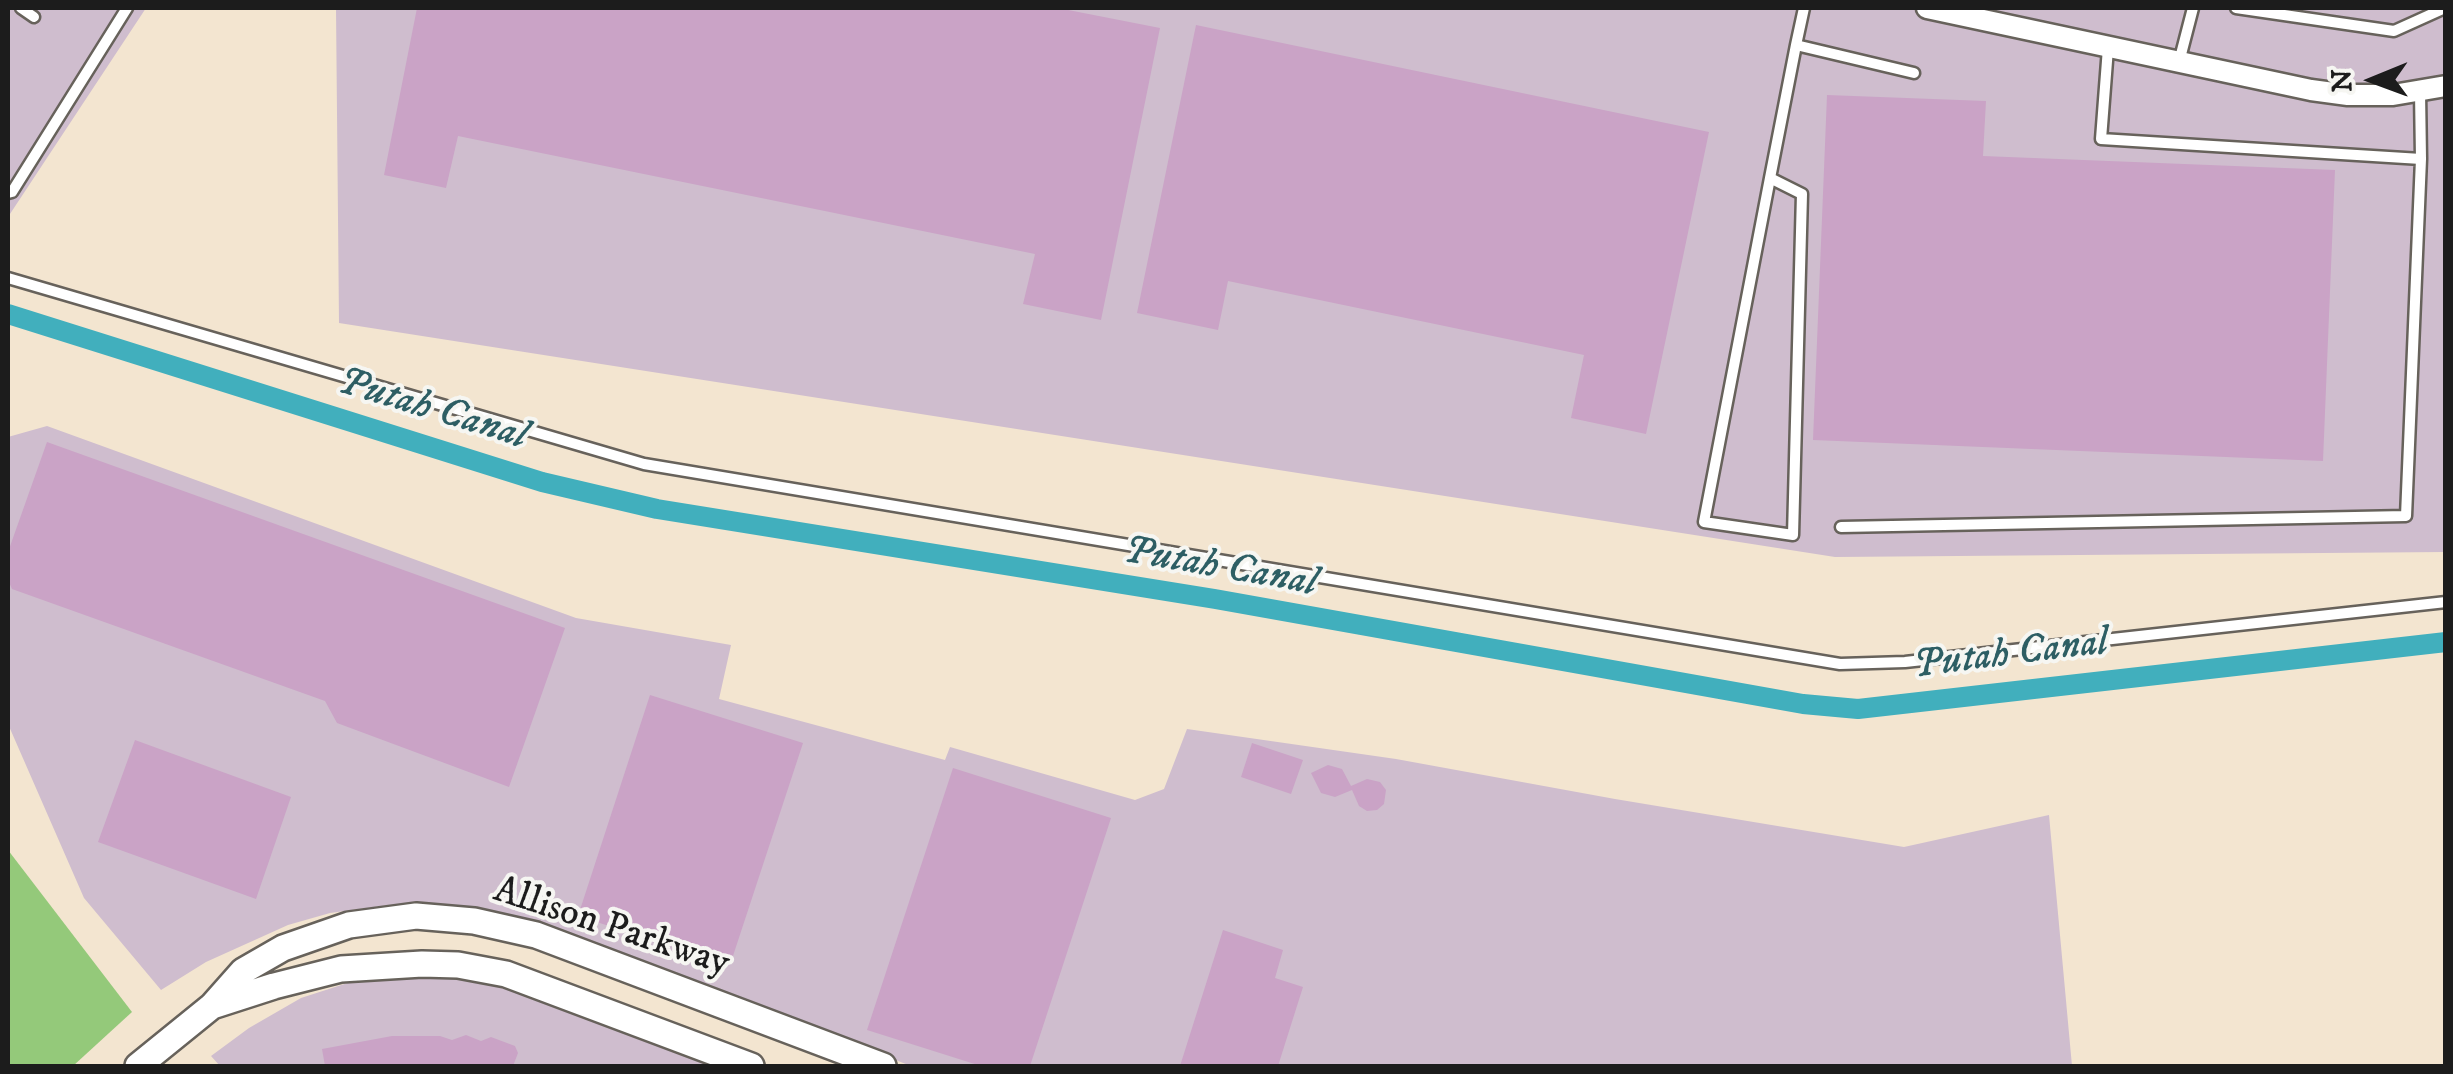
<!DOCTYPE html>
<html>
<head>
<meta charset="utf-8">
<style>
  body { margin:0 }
  #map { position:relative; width:2453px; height:1074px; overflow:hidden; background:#f3e5d0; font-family:"IM FELL DW Pica",serif }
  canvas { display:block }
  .frame { position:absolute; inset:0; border:10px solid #1c1c1c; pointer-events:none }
  .north { position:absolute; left:2323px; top:30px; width:100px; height:100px; -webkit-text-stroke:8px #f6f6f2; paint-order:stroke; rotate:269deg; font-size:28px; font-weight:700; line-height:40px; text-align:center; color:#1c1c1c }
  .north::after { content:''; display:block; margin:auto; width:35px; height:45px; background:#1c1c1c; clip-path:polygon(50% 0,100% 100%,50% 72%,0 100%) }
</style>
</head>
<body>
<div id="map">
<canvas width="2453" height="1074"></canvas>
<div class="frame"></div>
<div class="north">N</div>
</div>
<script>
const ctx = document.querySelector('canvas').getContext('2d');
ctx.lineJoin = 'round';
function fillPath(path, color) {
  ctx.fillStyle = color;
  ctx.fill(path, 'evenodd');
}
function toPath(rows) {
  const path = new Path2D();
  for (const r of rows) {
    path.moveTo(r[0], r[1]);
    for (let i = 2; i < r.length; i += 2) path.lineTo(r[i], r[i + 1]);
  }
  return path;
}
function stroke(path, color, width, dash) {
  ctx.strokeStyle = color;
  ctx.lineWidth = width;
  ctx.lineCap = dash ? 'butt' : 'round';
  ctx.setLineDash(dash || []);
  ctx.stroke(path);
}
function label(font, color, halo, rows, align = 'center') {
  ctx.font = font + ' "IM FELL DW Pica",serif';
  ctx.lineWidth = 8;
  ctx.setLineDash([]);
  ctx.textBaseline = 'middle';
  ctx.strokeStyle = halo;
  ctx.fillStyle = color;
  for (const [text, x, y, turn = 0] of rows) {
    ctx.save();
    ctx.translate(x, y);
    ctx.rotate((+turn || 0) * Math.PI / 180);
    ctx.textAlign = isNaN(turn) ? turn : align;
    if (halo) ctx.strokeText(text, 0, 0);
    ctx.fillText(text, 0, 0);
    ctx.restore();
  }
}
const industrial = toPath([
  [8,8,146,8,8,217],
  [336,8,2445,8,2445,552,1835,557,339,323],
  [47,426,576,618,731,645,719,699,945,760,950,747,1135,800,1164,789,1187,729,1396,759,1615,799,1904,847,2049,815,2072,1066,911,1066,550,926,484,911,426,906,390,905,330,913,288,925,206,962,161,990,84,898,8,724,8,437],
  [396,973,484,977,720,1066,220,1066,211,1056,249,1028,301,998,363,978]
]);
const green = toPath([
  [8,850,132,1012,73,1066,8,1066]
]);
const canal = toPath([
  [8,314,542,482,657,509,1215,599,1803,704,1858,709,2446,642]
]);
const building = toPath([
  [417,8,1058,8,1160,28,1101,320,1023,304,1035,254,458,136,446,188,384,175],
  [1196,25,1709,132,1646,434,1571,418,1584,355,1228,281,1218,330,1137,313],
  [1827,95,1986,101,1983,156,2335,170,2323,461,1813,440],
  [47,442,565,628,509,787,337,723,325,701,12,589,8,580,8,552],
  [650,695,803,743,730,965,578,916],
  [135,740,291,797,256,899,98,842],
  [1252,743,1303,760,1291,794,1241,777],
  [1328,765,1342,769,1351,786,1367,779,1380,782,1386,790,1384,804,1377,810,1367,811,1359,806,1352,790,1335,797,1321,793,1311,773],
  [953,768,1111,818,1030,1066,981,1066,867,1030],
  [1223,930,1283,950,1275,978,1303,987,1278,1066,1180,1066],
  [466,1035,481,1041,491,1037,515,1046,518,1053,513,1066,325,1066,322,1049,392,1036,440,1036,452,1040]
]);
const service = toPath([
  [21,8,34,17],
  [2236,8,2394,31,2445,8],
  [1796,45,1914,73],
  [2108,48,2101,139,2421,159,2420,92],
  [2179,62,2193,8],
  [1770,178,1802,194,1793,535,1704,522,1770,178,1796,45,1804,8],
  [8,193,12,192,127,8],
  [8,278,644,464,1840,664,1905,662,2446,602],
  [1841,527,2406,516,2421,159]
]);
const minor = toPath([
  [1927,8,2311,90,2348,95,2393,95,2446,86]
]);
const tertiary = toPath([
  [212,1006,274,986,341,969,422,964,458,965,506,974,751,1066],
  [138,1066,212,1006,243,971,283,948,349,925,416,916,474,921,536,935,883,1066]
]);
const streetNames = [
  ["Allison Parkway",611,929,18]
];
const waterNames = [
  ["Putah Canal",432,411,17],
  ["Putah Canal",1220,569,10],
  ["Putah Canal",2011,656,-7]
];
fillPath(industrial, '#cfbdce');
fillPath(green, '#94c97a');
stroke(canal, '#41afbd', 20);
fillPath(building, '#caa3c6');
stroke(service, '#67625b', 15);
stroke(minor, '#67625b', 25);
stroke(tertiary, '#67625b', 30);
stroke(service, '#fff', 10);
stroke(minor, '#fff', 20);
stroke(tertiary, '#fff', 25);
label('38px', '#1c1c1c', '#f6f6f2', streetNames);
label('italic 40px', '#2d5e64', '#f6f6f2', waterNames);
</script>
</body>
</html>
